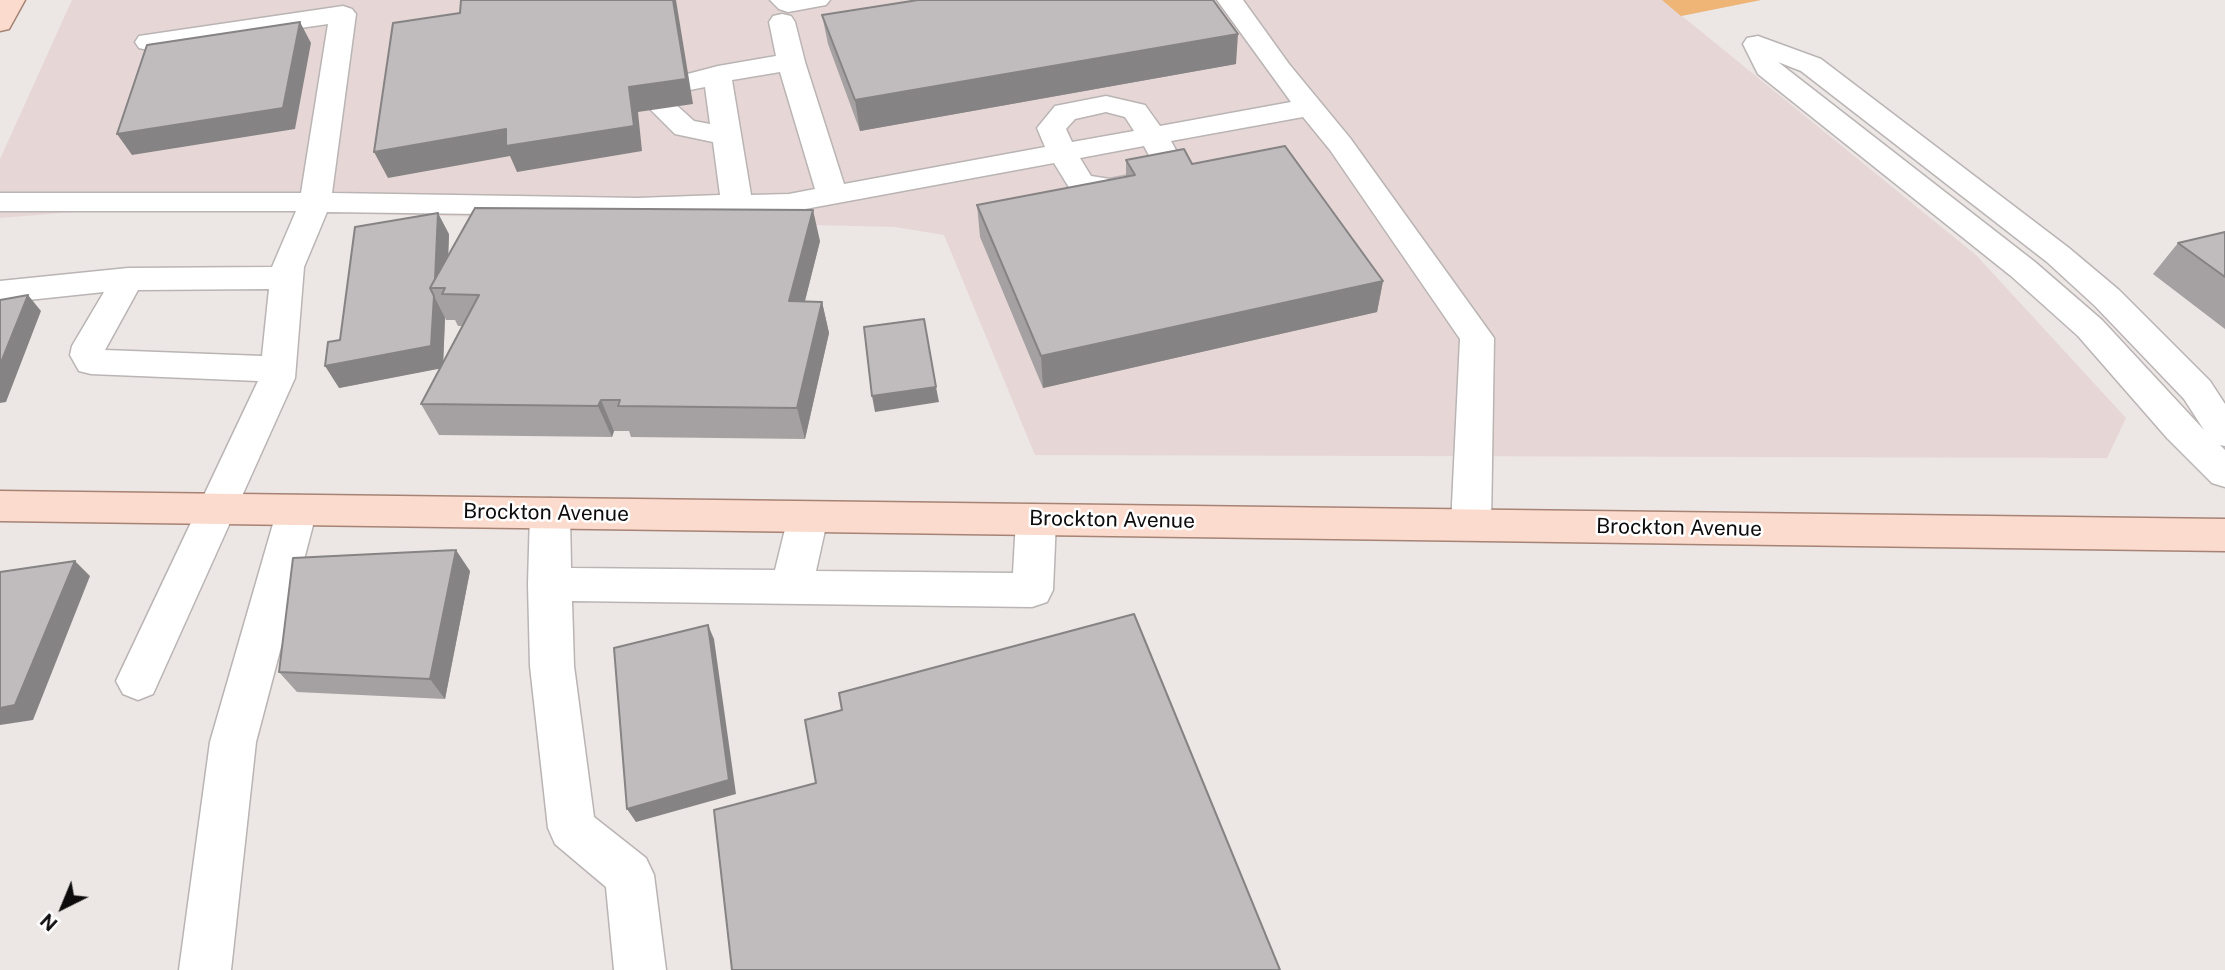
<!DOCTYPE html>
<html>
<head>
<meta charset="utf-8">
<style>
  body { margin:0 }
  #map { position:relative; width:2225px; height:970px; overflow:hidden; background:#ece6e5; font-family:"Public Sans",sans-serif }
  canvas { display:block }
  .north { position:absolute; left:28px; top:872px; width:70px; height:70px; -webkit-text-stroke:5px #fff; paint-order:stroke; rotate:223deg; font-size:19px; font-weight:700; line-height:28px; text-align:center; color:#0d0b0b }
  .north::after { content:''; display:block; margin:auto; width:24px; height:32px; background:#0d0b0b; clip-path:polygon(50% 0,100% 100%,50% 72%,0 100%) }
</style>
</head>
<body>
<div id="map">
<canvas width="2225" height="970"></canvas>
<div class="north">N</div>
</div>
<script>
const ctx = document.querySelector('canvas').getContext('2d');
ctx.lineJoin = 'round';
function fillPath(path, color) {
  ctx.fillStyle = color;
  ctx.fill(path, 'evenodd');
}
function toPath(rows) {
  const path = new Path2D();
  for (const r of rows) {
    path.moveTo(r[0], r[1]);
    for (let i = 2; i < r.length; i += 2) path.lineTo(r[i], r[i + 1]);
  }
  return path;
}
function stroke(path, color, width, dash) {
  ctx.strokeStyle = color;
  ctx.lineWidth = width;
  ctx.lineCap = dash ? 'butt' : 'round';
  ctx.setLineDash(dash || []);
  ctx.stroke(path);
}
function label(font, color, halo, rows, align = 'center') {
  ctx.font = font + ' "Public Sans",sans-serif';
  ctx.lineWidth = 5;
  ctx.setLineDash([]);
  ctx.textBaseline = 'middle';
  ctx.strokeStyle = halo;
  ctx.fillStyle = color;
  for (const [text, x, y, turn = 0] of rows) {
    ctx.save();
    ctx.translate(x, y);
    ctx.rotate((+turn || 0) * Math.PI / 180);
    ctx.textAlign = isNaN(turn) ? turn : align;
    if (halo) ctx.strokeText(text, 0, 0);
    ctx.fillText(text, 0, 0);
    ctx.restore();
  }
}
const built = toPath([
  [72,0,1761,0,1682,16,1976,255,2126,418,2107,458,1035,455,944,235,895,227,122,208,0,218,0,159]
]);
const green = toPath([
  [1662,0,1761,0,1681,16]
]);
const minor = toPath([
  [770,0,830,0,826,5,788,12,779,9,770,0],
  [1217,0,1243,0,1289,64,1350,138,1494,338,1491,525,1485,536,1471,540,1457,536,1451,525,1460,339,1330,150,1303,117,1171,141,1183,163,1167,185,1110,197,1070,189,1054,163,789,212,638,216,327,212,304,267,295,378,153,694,138,700,123,694,116,681,258,381,91,374,79,371,70,355,72,346,104,292,0,303,0,281,128,268,272,267,296,211,0,211,0,193,301,193,328,24,148,50,139,48,135,42,139,36,343,6,352,9,356,14,332,193,638,198,720,195,713,142,675,134,649,108,653,102,663,99,673,102,694,121,710,124,705,87,690,90,680,88,676,82,680,76,718,66,776,56,769,22,773,16,782,14,791,16,795,22,805,62,844,184,1045,147,1037,128,1055,106,1106,96,1145,105,1160,126,1291,102,1217,0],
  [780,72,815,189,789,194,751,195,732,80,780,72],
  [1106,112,1125,117,1134,131,1072,142,1066,129,1075,119,1106,112],
  [1144,146,1153,163,1146,172,1110,179,1091,176,1080,158,1144,146],
  [269,289,262,356,105,350,138,290,269,289],
  [1758,36,1821,59,2069,248,2119,290,2210,381,2225,404,2225,446,2220,445,2225,450,2225,487,2212,483,2167,438,2078,336,2011,276,1758,74,1743,44,1747,38,1758,36],
  [1778,62,1801,71,2047,262,2095,306,2184,399,2204,430,2102,320,2035,262,1778,62],
  [297,495,311,499,317,510,256,742,231,970,179,970,210,742,277,510,283,499,297,495],
  [550,498,564,502,570,513,571,568,775,570,788,517,794,506,808,502,822,506,828,517,816,571,1013,573,1016,520,1022,509,1036,505,1050,509,1056,520,1053,590,1047,602,1032,607,572,601,574,666,594,817,646,858,654,875,666,970,614,970,606,887,555,844,548,828,530,666,528,584,530,513,536,502,550,498]
]);
const major = toPath([
  [0,0,25,0,9,29,0,31,0,0],
  [0,491,2225,519,2225,551,0,521,0,491]
]);
const wall = toPath([
  [822,15,1236,64,860,131,828,44],
  [1126,160,1192,164,1383,281,1377,312,1043,388,980,237,977,205,1126,177],
  [2225,232,2225,329,2153,274,2178,243],
  [449,234,448,255,820,241,805,301,822,302,829,333,805,439,631,437,629,431,614,431,612,437,439,435,421,404,440,368,339,388,340,340],
  [445,318,446,320,455,320,458,326,462,326,443,362],
  [470,571,445,699,297,692,279,672]
]);
const shadedWall = toPath([
  [673,0,676,0,693,104,638,112,642,151,517,172,510,156,388,178,374,152,506,129,629,87],
  [300,22,311,43,295,129,132,155,117,134],
  [1238,34,1236,64,860,131,855,100],
  [813,210,820,241,797,332,789,301],
  [438,213,449,234,447,291,445,288,434,288],
  [1383,281,1377,312,1043,388,1041,356],
  [28,295,41,311,6,402,0,403,0,365],
  [434,296,445,318,443,368,339,388,325,366],
  [822,302,829,333,805,439,797,408],
  [936,387,939,402,875,412,872,396],
  [601,400,614,431,612,437,598,406],
  [456,550,470,571,445,699,430,679],
  [75,561,90,576,33,720,0,725,0,708],
  [708,625,714,639,736,794,636,822,627,809]
]);
const building = toPath([
  [461,0,673,0,686,79,629,87,634,126,506,146,506,129,374,152,393,23,460,13,461,0],
  [918,0,1213,0,1238,34,855,100,822,15,918,0],
  [300,22,283,108,117,134,147,45,300,22],
  [1285,146,1383,281,1041,356,977,205,1135,175,1126,160,1184,149,1192,164,1285,146],
  [475,208,813,210,789,301,822,302,797,408,618,406,620,400,601,400,598,406,421,404,479,295,442,294,445,288,430,288,475,208],
  [438,213,435,279,430,288,434,296,431,346,325,366,328,342,340,340,355,227,438,213],
  [2225,232,2225,277,2178,243,2225,232],
  [28,295,0,365,0,300,28,295],
  [924,319,936,387,872,396,864,327,924,319],
  [456,550,430,679,279,672,293,558,456,550],
  [75,561,15,705,0,708,0,572,75,561],
  [1134,614,1280,970,732,970,714,810,816,783,805,720,842,710,839,693,1134,614],
  [708,625,729,780,627,809,614,648,708,625]
]);
const streetNames = [
  ["Brockton Avenue",546,513,1],
  ["Brockton Avenue",1112,520,1],
  ["Brockton Avenue",1679,528,1]
];
fillPath(built, '#e6d7d6');
fillPath(green, '#eeb576');
stroke(minor, '#bab4b4', 3);
stroke(major, '#a68374', 3);
fillPath(minor, '#fff');
fillPath(major, '#fbdbcd');
fillPath(wall, '#a5a1a2');
fillPath(shadedWall, '#868384');
fillPath(building, '#c0bbbc');
stroke(building, '#868384', 2);
label('21px', '#0d0b0b', '#fff', streetNames);
</script>
</body>
</html>
